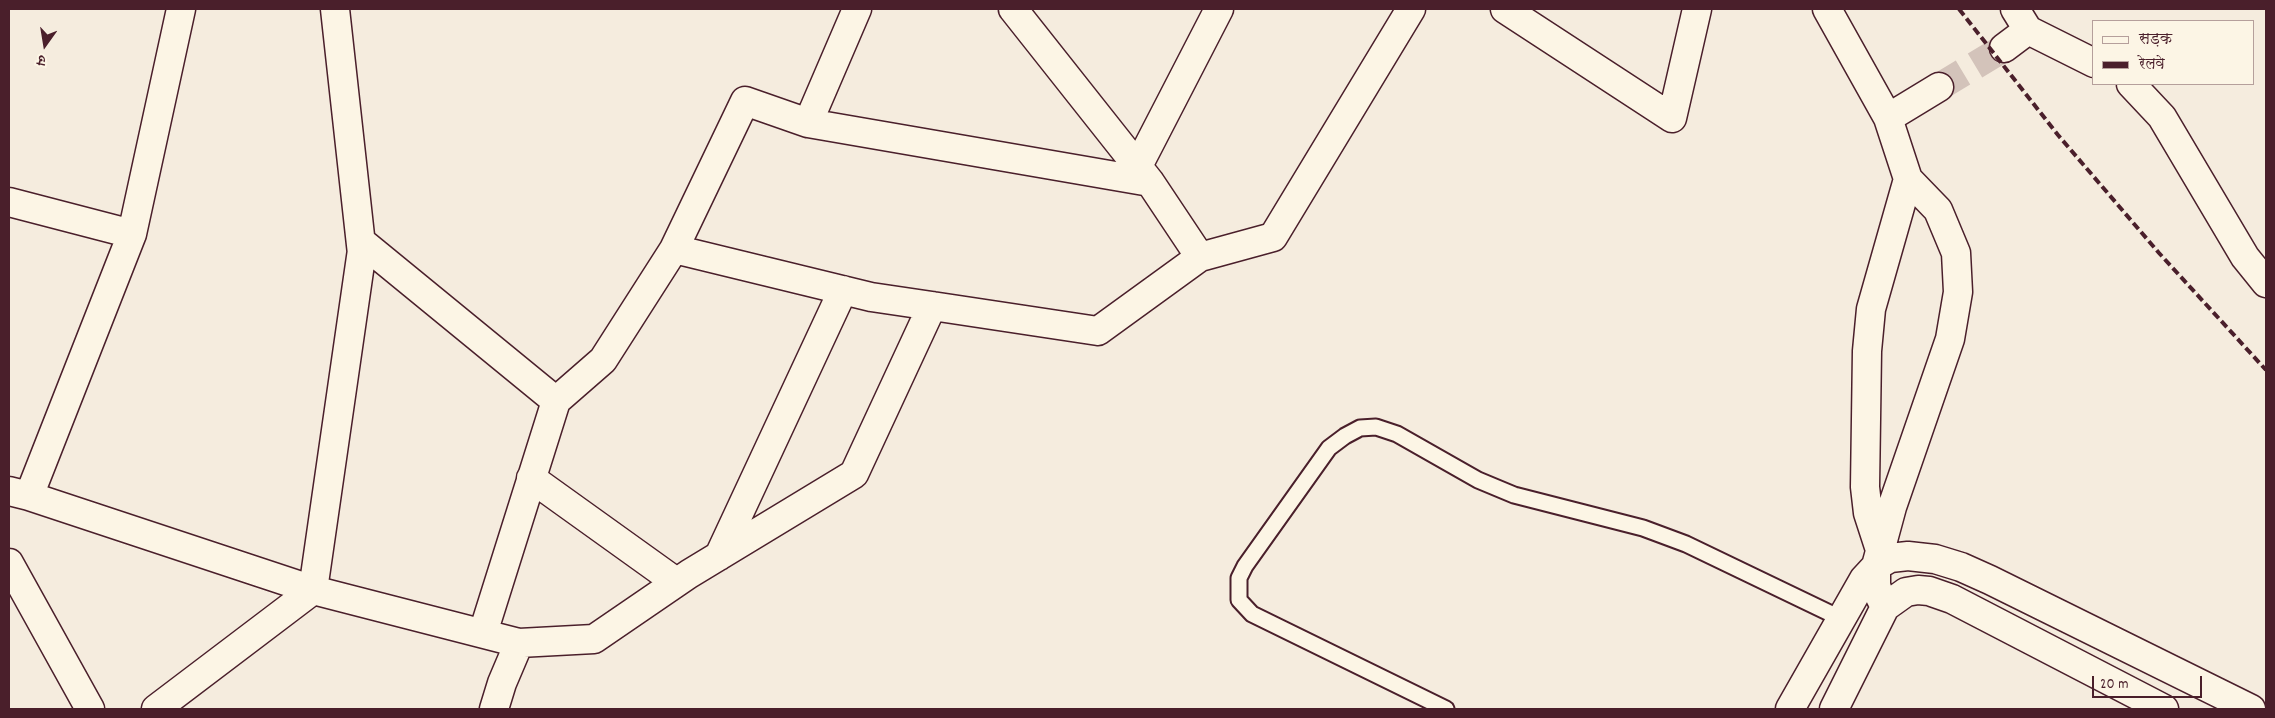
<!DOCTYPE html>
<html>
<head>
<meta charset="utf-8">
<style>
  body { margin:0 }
  #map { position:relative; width:2275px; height:718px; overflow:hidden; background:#f5ecde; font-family:Dekko,"Playpen Sans Deva",sans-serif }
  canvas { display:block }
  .frame { position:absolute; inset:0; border:10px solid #4a1f2b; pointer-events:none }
  .legend { position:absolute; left:2092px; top:20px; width:162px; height:65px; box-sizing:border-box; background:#fcf5e5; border:1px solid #b59f9b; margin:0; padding:6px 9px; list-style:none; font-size:15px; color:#4a1f2b }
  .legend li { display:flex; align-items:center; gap:10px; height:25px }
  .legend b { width:25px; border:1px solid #b59f9b }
  .north { position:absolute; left:20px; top:20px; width:50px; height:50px; -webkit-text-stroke:4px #fcf5e5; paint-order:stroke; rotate:193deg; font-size:14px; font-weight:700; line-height:20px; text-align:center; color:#4a1f2b }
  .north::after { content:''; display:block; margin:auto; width:18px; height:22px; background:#4a1f2b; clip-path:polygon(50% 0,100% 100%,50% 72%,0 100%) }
  .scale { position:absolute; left:2092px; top:676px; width:110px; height:22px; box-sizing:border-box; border:2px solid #4a1f2b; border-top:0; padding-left:6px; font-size:15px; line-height:18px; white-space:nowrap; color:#4a1f2b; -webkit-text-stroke:4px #fcf5e5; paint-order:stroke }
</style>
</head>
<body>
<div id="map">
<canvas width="2275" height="718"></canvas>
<div class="frame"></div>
<ul class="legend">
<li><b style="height:6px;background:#fcf5e5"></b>सड़क</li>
<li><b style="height:6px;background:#4a1f2b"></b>रेलवे</li>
</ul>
<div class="north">उ</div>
<div class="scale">20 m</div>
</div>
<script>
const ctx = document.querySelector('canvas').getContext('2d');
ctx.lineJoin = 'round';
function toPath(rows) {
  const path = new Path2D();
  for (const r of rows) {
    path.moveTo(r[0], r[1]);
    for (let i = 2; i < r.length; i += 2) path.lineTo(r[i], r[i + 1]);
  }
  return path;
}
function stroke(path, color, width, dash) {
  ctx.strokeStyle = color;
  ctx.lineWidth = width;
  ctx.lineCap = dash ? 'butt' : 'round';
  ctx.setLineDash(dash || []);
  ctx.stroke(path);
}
const minorTunnel = toPath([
  [1939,87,2004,48]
]);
const service = toPath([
  [1446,709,1252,614,1239,600,1239,578,1245,566,1329,448,1345,436,1360,428,1376,427,1397,434,1478,480,1514,495,1643,528,1686,544,1842,619]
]);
const minor = toPath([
  [335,9,362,254],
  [857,9,808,123,1150,182],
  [1505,9,1672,118,1697,9],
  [1827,9,1888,118,1908,179,1938,210,1956,253,1958,292,1950,339,1892,507,1876,566,1876,585,1879,595,1885,607],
  [2015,9,2028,30,2094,63],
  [2004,48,2028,30],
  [2131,84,2162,117,2245,257,2266,283],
  [1888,118,1939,87],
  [1138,166,1219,9],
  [9,202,132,234,29,496],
  [132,234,181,9],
  [674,249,745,101,808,123],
  [1200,257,1273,237,1411,9],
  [932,306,854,474,689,574,594,639,519,643,313,590,363,243,556,401,603,360,674,249,871,297,932,306,1098,331,1200,257,1150,182,1013,9],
  [531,478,676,582],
  [9,491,29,496,313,590],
  [1880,550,1868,513,1865,487,1867,351,1871,309,1908,179],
  [719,556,843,290],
  [9,563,90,709],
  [483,633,556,401],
  [156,709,313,590],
  [494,709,502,683,519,643],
  [1790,709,1864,579,1876,566,1890,558,1908,556,1935,559,1961,567,1990,580,2251,709],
  [1834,709,1885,607,1906,592,1918,590,1929,591,1952,599,2164,709]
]);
const rail = toPath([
  [1959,9,2058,135,2159,253,2266,370]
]);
stroke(minorTunnel, '#d3c3ba', 28, [28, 14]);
stroke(service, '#4a1f2b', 19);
stroke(minor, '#4a1f2b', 31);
stroke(service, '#fcf5e5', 15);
stroke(minor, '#fcf5e5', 28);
stroke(rail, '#4a1f2b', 4, [8, 4]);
</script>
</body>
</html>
